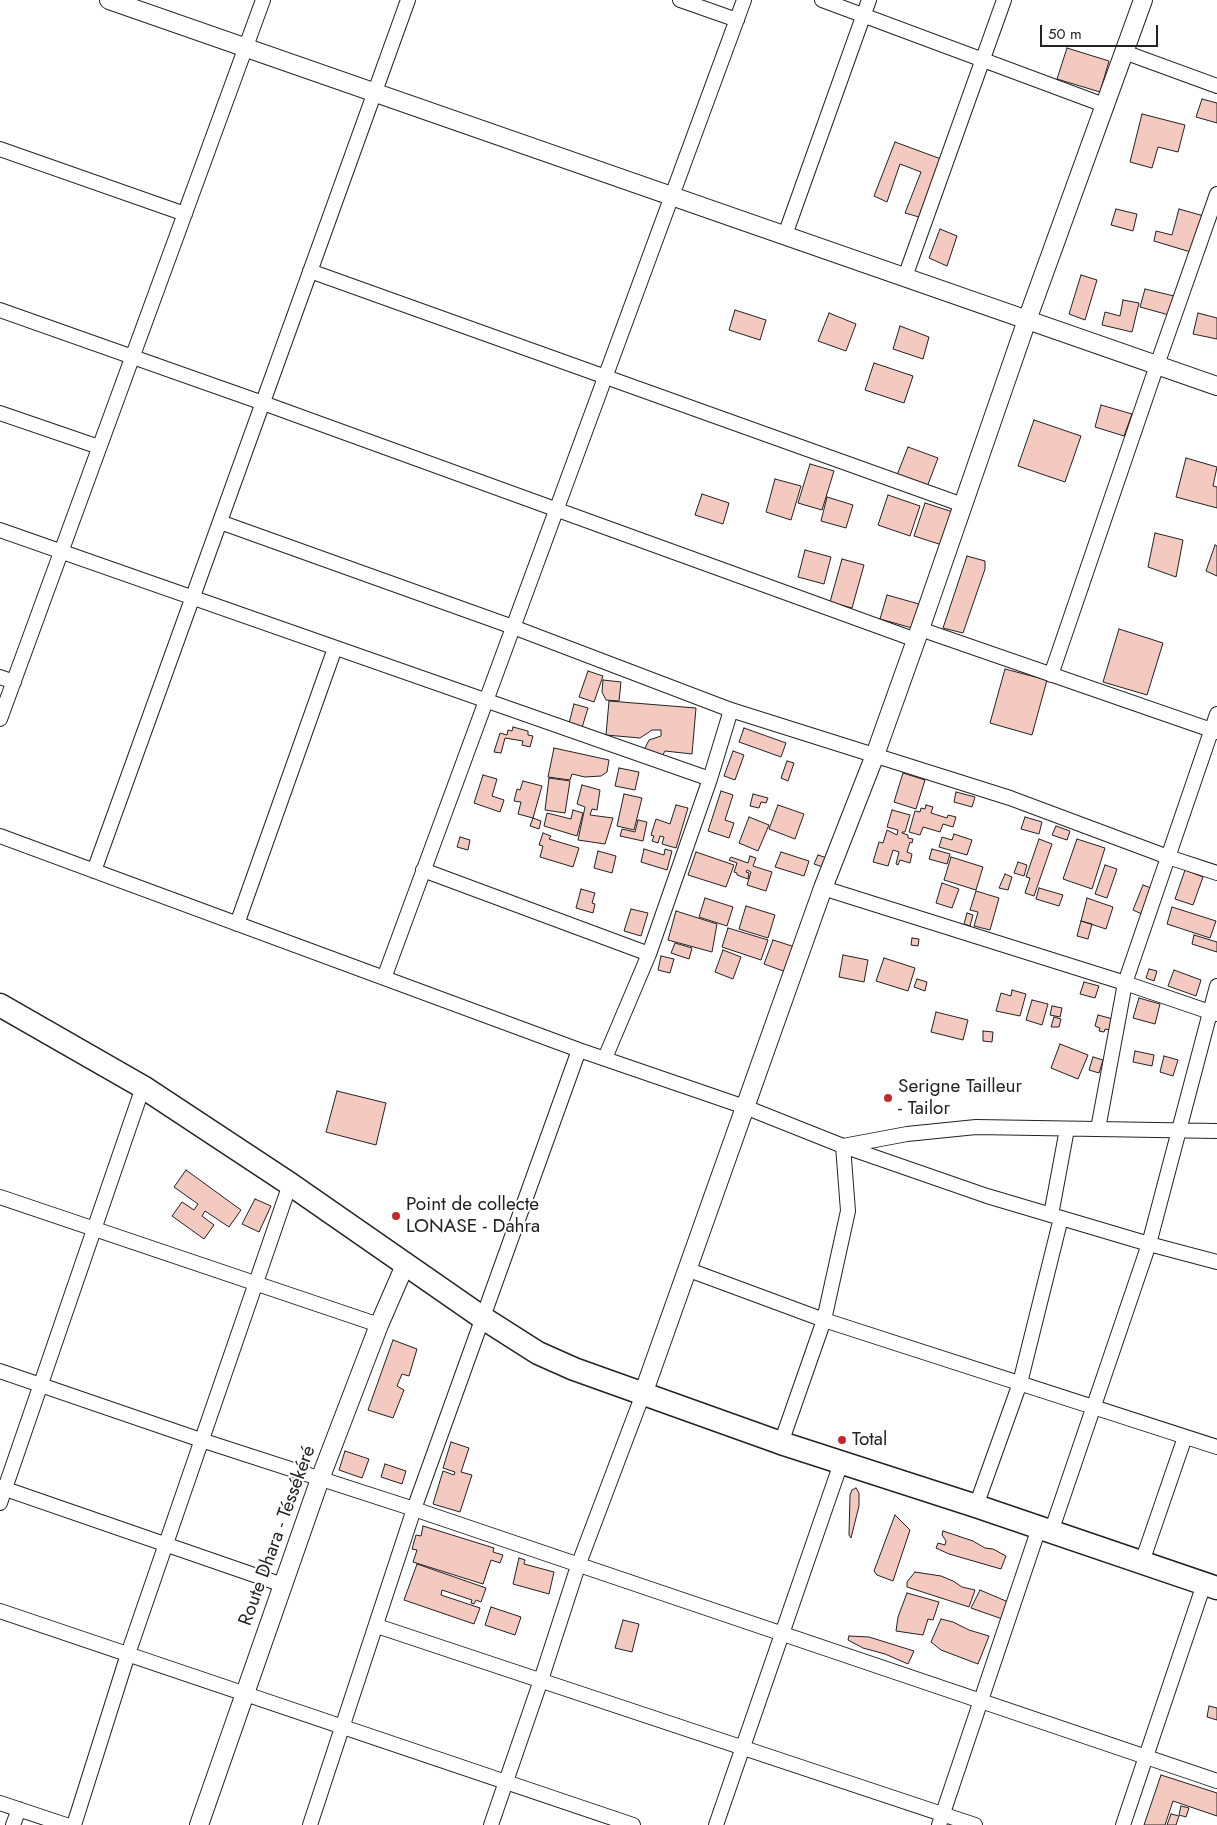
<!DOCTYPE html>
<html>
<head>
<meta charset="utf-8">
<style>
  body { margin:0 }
  #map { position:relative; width:1217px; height:1825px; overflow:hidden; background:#fff; font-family:Jost,sans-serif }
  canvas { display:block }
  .scale { position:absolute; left:1040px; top:25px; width:118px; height:22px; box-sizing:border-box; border:2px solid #222; border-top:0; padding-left:6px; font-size:15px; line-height:18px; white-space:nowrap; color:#222; -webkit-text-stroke:4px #fff; paint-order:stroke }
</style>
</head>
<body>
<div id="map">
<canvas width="1217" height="1825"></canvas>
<div class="scale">50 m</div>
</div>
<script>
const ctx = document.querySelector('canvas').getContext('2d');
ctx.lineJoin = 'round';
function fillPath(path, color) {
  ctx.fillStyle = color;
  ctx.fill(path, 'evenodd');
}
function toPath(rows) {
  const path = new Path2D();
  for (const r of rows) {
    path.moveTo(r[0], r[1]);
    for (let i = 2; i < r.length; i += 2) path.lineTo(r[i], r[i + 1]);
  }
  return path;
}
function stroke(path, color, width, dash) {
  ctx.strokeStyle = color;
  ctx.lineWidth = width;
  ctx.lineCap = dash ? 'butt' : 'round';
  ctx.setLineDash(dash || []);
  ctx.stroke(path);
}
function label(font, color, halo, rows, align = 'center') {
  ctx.font = font + ' Jost,sans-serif';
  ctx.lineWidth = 4;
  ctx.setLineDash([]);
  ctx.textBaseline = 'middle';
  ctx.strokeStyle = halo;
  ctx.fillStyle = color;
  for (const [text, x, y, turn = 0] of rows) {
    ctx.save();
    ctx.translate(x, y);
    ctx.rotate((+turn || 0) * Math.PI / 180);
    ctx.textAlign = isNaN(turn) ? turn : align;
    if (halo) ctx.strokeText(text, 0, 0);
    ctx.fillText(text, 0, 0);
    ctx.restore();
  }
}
const building = toPath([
  [1067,48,1109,61,1100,92,1057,79,1067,48],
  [1202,99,1217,103,1217,123,1196,117,1202,99],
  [1142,114,1185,125,1178,152,1158,147,1152,168,1130,162,1142,114],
  [895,142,941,159,919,217,905,213,921,172,900,164,887,202,874,196,895,142],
  [1116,209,1137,214,1133,231,1111,225,1116,209],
  [1179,209,1204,216,1194,253,1154,241,1156,231,1172,235,1179,209],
  [940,229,957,236,947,266,929,258,940,229],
  [1081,275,1097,280,1085,320,1069,314,1081,275],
  [1145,289,1174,296,1169,315,1140,307,1145,289],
  [1123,300,1139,303,1132,332,1102,325,1105,312,1120,316,1123,300],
  [735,310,766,320,760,340,729,330,735,310],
  [829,313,856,324,846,351,818,341,829,313],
  [1198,313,1217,318,1217,339,1193,334,1198,313],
  [900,326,929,337,923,359,893,349,900,326],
  [874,363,913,376,904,403,865,390,874,363],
  [1101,405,1132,414,1124,436,1095,427,1101,405],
  [1034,420,1081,436,1065,482,1018,466,1034,420],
  [908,447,938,458,927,487,897,475,908,447],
  [1186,458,1217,467,1213,486,1217,487,1217,508,1176,497,1186,458],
  [810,464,834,471,822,510,798,503,810,464],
  [775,479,801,486,791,520,766,512,775,479],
  [702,494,729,503,723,524,695,515,702,494],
  [888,495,920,506,910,536,878,525,888,495],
  [827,497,853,505,846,528,821,521,827,497],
  [925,503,953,512,942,545,914,536,925,503],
  [1155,533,1183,540,1176,577,1148,567,1155,533],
  [1215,545,1217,546,1217,576,1206,571,1215,545],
  [805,550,831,557,824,584,798,577,805,550],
  [967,556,985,561,985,569,963,633,943,628,967,556],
  [842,559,864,565,852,608,830,602,842,559],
  [887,595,919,604,912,628,880,619,887,595],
  [1119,629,1163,643,1147,695,1103,682,1119,629],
  [1005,669,1047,680,1032,735,990,723,1005,669],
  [588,671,603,676,594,702,579,697,588,671],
  [603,680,621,682,619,701,606,700,602,692,603,680],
  [609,701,696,708,692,754,665,751,660,760,643,752,649,740,661,736,661,730,652,730,640,738,606,735,609,701],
  [574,704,588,708,581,731,568,727,574,704],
  [513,727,528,731,528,735,533,736,530,747,522,745,523,741,505,738,501,753,494,752,500,733,507,735,508,730,512,731,513,727],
  [744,728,786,743,781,757,739,742,744,728],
  [554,748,609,760,607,772,601,776,585,777,572,774,570,780,548,777,554,748],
  [733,751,744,755,735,780,724,776,733,751],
  [787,761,794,763,788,781,781,778,787,761],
  [619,768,639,772,635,790,615,786,619,768],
  [903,773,925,780,916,809,894,802,903,773],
  [483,775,497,779,492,796,504,800,500,812,474,803,483,775],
  [549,778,570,781,565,813,545,810,549,778],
  [523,781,542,786,533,818,518,814,521,802,514,801,517,789,520,790,523,781],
  [582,785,600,790,597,810,592,809,590,815,613,818,605,844,578,840,585,807,577,804,582,785],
  [721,791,733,795,725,820,734,823,729,838,708,831,721,791],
  [956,792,975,797,972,807,954,802,956,792],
  [624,794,642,798,634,830,617,826,624,794],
  [753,794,768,798,766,803,761,802,759,808,750,806,753,794],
  [676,805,688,808,676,848,662,844,664,837,660,836,658,843,652,841,654,836,651,835,656,819,670,824,676,805],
  [778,805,804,814,795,839,769,829,778,805],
  [926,805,933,807,931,813,947,818,948,815,956,817,953,827,943,824,940,832,923,827,920,835,909,832,915,811,920,812,921,808,925,809,926,805],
  [573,810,583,813,577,836,544,826,547,813,571,819,573,810],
  [892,810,910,815,905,832,902,832,902,833,908,835,908,838,913,839,912,843,910,842,907,852,912,854,910,863,900,860,898,865,896,864,899,852,893,850,888,866,873,862,879,842,883,843,887,830,897,835,898,830,887,827,892,810],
  [749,817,769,825,758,851,739,843,749,817],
  [1025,817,1042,822,1039,834,1021,829,1025,817],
  [533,818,541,821,539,829,530,826,533,818],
  [638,820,647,822,643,841,620,836,622,829,635,832,638,820],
  [1056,826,1070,831,1067,840,1052,835,1056,826],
  [543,833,551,836,549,839,579,848,573,867,540,857,543,846,539,845,543,833],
  [954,834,972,840,967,855,939,847,942,837,952,840,954,834],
  [460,837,470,840,468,850,457,847,460,837],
  [1039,839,1052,844,1034,896,1025,893,1030,878,1026,877,1039,839],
  [1077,839,1105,848,1092,889,1063,879,1077,839],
  [644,849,664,855,665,849,672,851,667,870,641,862,644,849],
  [932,849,950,854,947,864,929,859,932,849],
  [598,851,616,856,612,873,594,868,598,851],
  [696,852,734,865,726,887,688,875,696,852],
  [781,852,809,861,804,876,775,867,781,852],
  [818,855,827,858,823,867,814,864,818,855],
  [750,856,756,858,753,866,772,872,766,891,747,885,751,872,747,870,746,872,749,873,748,879,737,875,737,873,734,872,737,863,729,860,731,857,748,863,750,856],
  [951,857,983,867,976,890,944,880,951,857],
  [1018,862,1027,865,1024,876,1014,873,1018,862],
  [1105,865,1117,869,1107,898,1095,894,1105,865],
  [1185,870,1203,877,1193,905,1175,899,1185,870],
  [1005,874,1012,877,1008,890,999,888,1005,874],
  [942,883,959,889,952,908,936,903,942,883],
  [1143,885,1154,889,1144,915,1133,910,1143,885],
  [1039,888,1063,895,1059,906,1036,899,1039,888],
  [581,889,595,893,592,903,595,904,593,913,576,908,581,889],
  [976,891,999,898,990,930,974,926,978,912,970,910,976,891],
  [705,898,733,907,727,926,699,917,705,898],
  [1087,898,1113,907,1106,929,1081,921,1087,898],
  [746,906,775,915,768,938,739,929,746,906],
  [1172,907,1216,921,1210,938,1167,924,1172,907],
  [631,909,648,913,641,936,624,931,631,909],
  [676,911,717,924,712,952,668,940,676,911],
  [967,913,973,915,970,926,964,924,967,913],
  [1081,921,1092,924,1088,939,1077,936,1081,921],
  [728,928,768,940,761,960,722,947,728,928],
  [1194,935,1217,942,1217,952,1192,944,1194,935],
  [912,938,919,939,918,946,911,945,912,938],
  [773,940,795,947,786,972,764,964,773,940],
  [675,943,692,948,689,959,671,953,675,943],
  [723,950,741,957,733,979,715,972,723,950],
  [843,955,868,960,864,982,839,977,843,955],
  [661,956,674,959,670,973,658,970,661,956],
  [884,958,915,968,908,991,876,981,884,958],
  [1149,969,1157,971,1154,981,1146,978,1149,969],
  [1174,970,1201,980,1196,996,1168,986,1174,970],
  [917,979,927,982,925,991,914,987,917,979],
  [1084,982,1099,986,1095,998,1080,994,1084,982],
  [1012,990,1026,994,1020,1016,996,1011,1001,993,1011,996,1012,990],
  [1139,998,1160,1004,1155,1024,1133,1018,1139,998],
  [1032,1000,1048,1004,1042,1025,1026,1020,1032,1000],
  [1052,1006,1062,1008,1060,1017,1050,1015,1052,1006],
  [936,1012,968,1020,963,1040,931,1032,936,1012],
  [1098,1015,1113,1019,1110,1030,1105,1029,1104,1032,1099,1031,1100,1028,1095,1026,1098,1015],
  [1054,1017,1061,1019,1059,1027,1051,1027,1054,1017],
  [983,1031,993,1032,992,1042,983,1041,983,1031],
  [1060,1044,1088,1055,1078,1079,1051,1068,1060,1044],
  [1135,1051,1154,1055,1152,1066,1133,1062,1135,1051],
  [1164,1056,1178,1060,1173,1076,1160,1072,1164,1056],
  [1093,1057,1103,1060,1099,1073,1089,1070,1093,1057],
  [337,1091,386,1103,376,1145,326,1132,337,1091],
  [186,1170,241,1210,229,1227,205,1211,202,1216,214,1225,204,1239,172,1216,182,1202,194,1210,198,1204,174,1187,186,1170],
  [255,1199,271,1206,259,1232,242,1224,255,1199],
  [393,1340,417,1349,409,1376,402,1374,397,1386,404,1390,393,1418,368,1410,393,1340],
  [451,1442,469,1448,461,1472,472,1475,460,1512,433,1504,443,1471,454,1475,455,1472,443,1468,451,1442],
  [345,1451,369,1459,362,1478,339,1470,345,1451],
  [385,1464,406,1471,402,1484,381,1477,385,1464],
  [856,1488,859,1493,859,1506,851,1538,849,1535,850,1495,852,1490,856,1488],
  [895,1515,910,1530,893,1581,877,1575,874,1571,895,1515],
  [423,1526,494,1548,493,1552,503,1555,500,1563,491,1560,483,1584,413,1562,417,1550,412,1549,416,1535,421,1536,423,1526],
  [943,1531,973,1541,985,1548,993,1549,1006,1556,1001,1569,949,1554,936,1548,938,1543,945,1545,946,1541,942,1535,943,1531],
  [519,1558,525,1560,524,1564,554,1572,549,1594,513,1584,519,1558],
  [417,1564,486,1588,481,1602,476,1600,474,1604,471,1603,472,1600,442,1590,441,1595,480,1608,474,1624,404,1600,417,1564],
  [915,1572,941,1576,953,1581,962,1587,975,1590,969,1607,907,1587,907,1582,915,1572],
  [980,1590,1013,1604,1008,1621,971,1608,980,1590],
  [907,1593,939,1602,933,1620,928,1619,923,1635,896,1631,898,1617,907,1593],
  [491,1607,521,1617,515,1635,485,1625,491,1607],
  [941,1619,953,1622,969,1630,989,1636,978,1664,941,1650,931,1642,941,1619],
  [623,1620,639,1624,632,1652,615,1648,623,1620],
  [849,1636,869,1637,914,1651,908,1664,885,1654,863,1648,848,1640,849,1636],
  [1209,1706,1217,1708,1217,1720,1207,1717,1209,1706],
  [1161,1775,1217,1793,1217,1816,1173,1801,1165,1825,1144,1825,1161,1775],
  [1181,1806,1189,1808,1186,1817,1179,1815,1181,1806],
  [1171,1814,1179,1816,1176,1825,1167,1825,1171,1814]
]);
const minor = toPath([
  [680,0,737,20],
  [822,0,1104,105],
  [1124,52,1217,86],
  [0,149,185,214],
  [785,235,869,0],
  [310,271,963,505],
  [905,277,1004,0],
  [0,310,263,403,916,640],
  [0,413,99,447],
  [220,522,513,627,731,710,1010,798,1168,857,1217,873],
  [0,530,710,779],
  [920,629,1217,732],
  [1051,675,1157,365,1217,194],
  [0,677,14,682],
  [0,719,263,0],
  [0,836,579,1050,745,1107,843,1146,987,1196,1149,1244,1217,1262],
  [423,870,649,954],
  [94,871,408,0],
  [823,888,1125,983,1216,1014],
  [237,924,335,648],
  [384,978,744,0],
  [605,1058,649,954,710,779,731,710],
  [1098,1129,1125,983,1217,714],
  [843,1146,907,1134,976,1127,1217,1131],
  [0,1197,379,1325],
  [1051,1215,1067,1129],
  [689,1270,824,1320,1217,1447],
  [0,1371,201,1440,414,1509,1217,1781],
  [781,1443,824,1320,848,1211,843,1146],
  [0,1487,283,1585],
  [0,1503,143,1087],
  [976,1506,1020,1383,1061,1218],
  [1051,1532,1149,1244,1217,986],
  [1142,1562,1185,1437],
  [0,1611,633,1825],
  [377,1626,975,1825],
  [0,1803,66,1825],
  [13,1825,19,1809],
  [74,1825,128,1654,290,1184],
  [310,1825,414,1509,579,1050],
  [491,1825,541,1680,578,1566,643,1394],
  [716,1825,841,1463],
  [939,1825,1039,1528],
  [1123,1825,1204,1584]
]);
const tertiary = toPath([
  [109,0,1217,386],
  [643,1394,823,888,875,755,920,629,1027,320,1143,0],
  [199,1825,320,1479,379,1325,405,1265]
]);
const primary = toPath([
  [0,1005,143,1087,290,1184,483,1318,538,1353,574,1369,781,1443,976,1506,1217,1588]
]);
const markers = [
  [888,1098,5,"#c62828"],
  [396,1216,5,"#c62828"],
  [842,1440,5,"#c62828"]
];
const poiNames = [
  ["Serigne Tailleur",898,1087],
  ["- Tailor",898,1109],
  ["Point de collecte",406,1205],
  ["LONASE - Dahra",406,1227],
  ["Total",852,1440]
];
const streetNames = [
  ["Route Dhara - Téssékéré",278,1536,-70]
];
fillPath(building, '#f3c9c0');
stroke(building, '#222', 1);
stroke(minor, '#222', 16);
stroke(tertiary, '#222', 20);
stroke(primary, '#222', 25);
stroke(minor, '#fff', 14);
stroke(tertiary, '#fff', 18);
stroke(primary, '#fff', 22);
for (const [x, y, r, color] of markers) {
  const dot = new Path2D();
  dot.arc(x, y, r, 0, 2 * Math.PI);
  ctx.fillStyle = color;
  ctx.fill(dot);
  stroke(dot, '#fff', 2);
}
label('19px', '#222', '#fff', poiNames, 'left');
label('19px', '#222', '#fff', streetNames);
</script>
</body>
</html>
